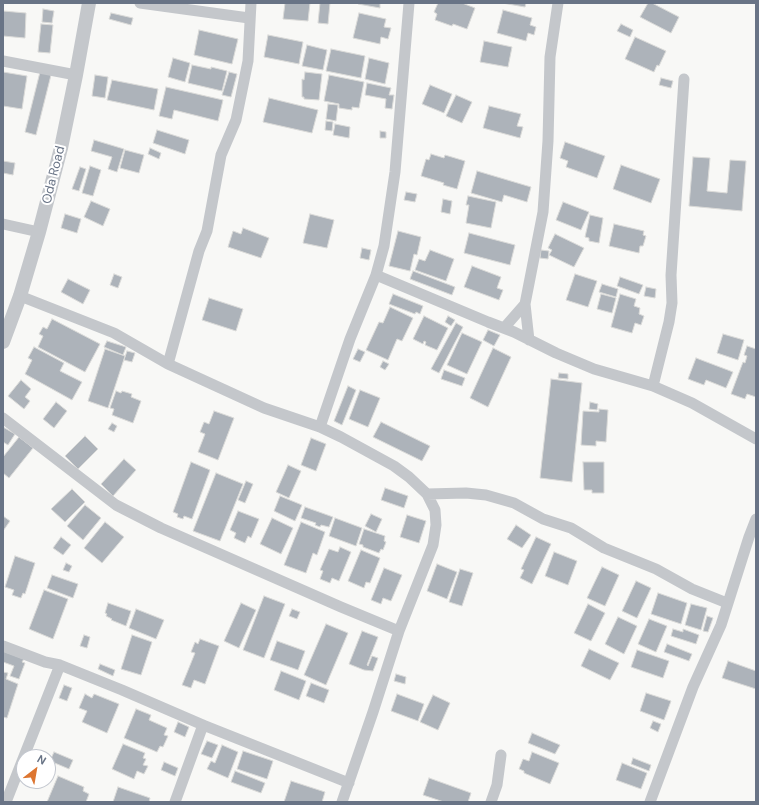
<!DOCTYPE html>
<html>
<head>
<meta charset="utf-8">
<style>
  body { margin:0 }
  #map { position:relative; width:759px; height:805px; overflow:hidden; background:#f8f8f6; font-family:"DM Sans",sans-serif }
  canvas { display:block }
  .frame { position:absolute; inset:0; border:4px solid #697486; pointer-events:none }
  .north { position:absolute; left:16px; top:749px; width:40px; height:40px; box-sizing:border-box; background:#fff; border:1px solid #c3c7cf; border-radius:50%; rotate:31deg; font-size:11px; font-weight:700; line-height:16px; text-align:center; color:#697486 }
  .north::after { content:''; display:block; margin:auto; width:14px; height:18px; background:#dd7631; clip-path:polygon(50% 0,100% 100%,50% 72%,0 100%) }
</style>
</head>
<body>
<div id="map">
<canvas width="759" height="805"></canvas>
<div class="frame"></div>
<div class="north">N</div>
</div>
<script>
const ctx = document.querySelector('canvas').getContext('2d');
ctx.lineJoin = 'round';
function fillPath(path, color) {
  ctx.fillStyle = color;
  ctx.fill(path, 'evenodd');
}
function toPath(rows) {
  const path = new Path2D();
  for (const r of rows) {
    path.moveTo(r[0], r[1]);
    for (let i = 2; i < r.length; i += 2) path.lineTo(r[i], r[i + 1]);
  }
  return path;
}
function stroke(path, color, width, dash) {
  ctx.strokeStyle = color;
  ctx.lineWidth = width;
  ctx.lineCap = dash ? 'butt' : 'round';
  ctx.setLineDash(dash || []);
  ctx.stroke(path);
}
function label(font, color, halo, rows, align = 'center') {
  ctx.font = font + ' "DM Sans",sans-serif';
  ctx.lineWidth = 4;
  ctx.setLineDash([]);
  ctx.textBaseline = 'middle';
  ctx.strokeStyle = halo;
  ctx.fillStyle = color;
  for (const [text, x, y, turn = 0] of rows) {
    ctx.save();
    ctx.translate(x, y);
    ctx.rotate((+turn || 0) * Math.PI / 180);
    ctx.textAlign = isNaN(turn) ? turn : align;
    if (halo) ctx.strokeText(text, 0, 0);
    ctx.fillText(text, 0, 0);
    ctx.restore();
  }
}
const building = toPath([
  [285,3,310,3,308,21,283,19,285,3],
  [320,3,330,3,328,24,318,23,320,3],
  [358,3,380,3,380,8,358,4,358,3],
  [438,3,462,3,475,8,467,29,453,24,452,26,435,20,437,14,434,12,438,3],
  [502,3,526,3,525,7,502,3],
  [648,3,652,3,679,17,671,33,640,17,648,3],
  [43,9,54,11,52,23,42,22,43,9],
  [503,10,532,18,530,25,536,27,534,35,528,33,526,41,497,33,503,10],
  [3,11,26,13,25,38,3,36,3,11],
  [111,13,133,18,131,25,109,19,111,13],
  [359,13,386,19,384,27,391,28,388,39,381,37,380,44,353,38,359,13],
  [41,24,53,25,50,53,38,52,41,24],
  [621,24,633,30,630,37,617,31,621,24],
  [199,30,238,39,232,64,194,55,199,30],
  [268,35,303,42,299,64,264,57,268,35],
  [635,37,666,51,659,66,657,65,654,72,625,59,635,37],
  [484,41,512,47,508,67,480,62,484,41],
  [307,45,327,50,323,70,302,66,307,45],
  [331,49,365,56,361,78,326,71,331,49],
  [173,58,190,63,185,82,168,77,173,58],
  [369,58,389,63,385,84,365,79,369,58],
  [192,65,211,69,211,67,227,71,222,91,188,83,192,65],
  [3,72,27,76,22,109,3,106,3,72],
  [40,72,51,75,36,135,25,132,40,72],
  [229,72,237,74,231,97,222,95,229,72],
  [305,72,322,74,319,100,304,99,304,97,302,97,302,79,304,80,305,72],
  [95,75,108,77,105,98,92,96,95,75],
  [329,75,364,82,359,108,352,107,352,110,339,108,339,104,324,101,329,75],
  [661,78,673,81,671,88,659,85,661,78],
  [112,80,158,89,154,110,107,100,112,80],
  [367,83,391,88,389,95,394,95,392,109,385,108,386,99,365,95,367,83],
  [430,85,452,94,444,113,422,104,430,85],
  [166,87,223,100,218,121,174,110,172,119,159,116,166,87],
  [456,95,472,102,462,123,446,116,456,95],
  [269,98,318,110,312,133,263,122,269,98],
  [328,104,338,105,336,121,326,119,328,104],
  [489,106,521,114,517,126,523,127,520,138,483,128,489,106],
  [326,121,333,122,332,131,325,130,326,121],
  [335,124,350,127,349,138,333,135,335,124],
  [157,130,189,140,185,154,153,143,157,130],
  [380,131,386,132,386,138,380,138,380,131],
  [94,140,124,149,117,172,108,169,112,157,91,151,94,140],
  [565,142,605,156,597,178,566,167,568,161,560,158,565,142],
  [150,148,161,153,159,159,148,154,150,148],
  [125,150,144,155,139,173,120,168,125,150],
  [431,154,444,158,445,155,465,161,457,189,443,185,444,183,421,176,426,159,429,160,431,154],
  [693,157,710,158,707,191,727,193,730,160,746,161,742,211,689,206,693,157],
  [3,161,15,163,13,175,3,173,3,161],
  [621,165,660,179,651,203,613,189,621,165],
  [90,166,101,170,93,196,82,193,90,166],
  [80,167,86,169,79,191,72,189,80,167],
  [477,171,531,187,527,202,504,195,502,202,471,193,477,171],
  [406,192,417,194,415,202,404,200,406,192],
  [468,196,496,202,491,228,466,223,469,205,466,205,468,196],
  [443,199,452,201,450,214,441,212,443,199],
  [91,201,110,209,103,226,84,217,91,201],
  [563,202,589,212,581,230,556,220,563,202],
  [65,214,81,219,77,233,61,228,65,214],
  [310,214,334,220,327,248,303,243,310,214],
  [590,215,603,218,599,243,589,241,589,238,585,237,590,215],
  [614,224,644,231,643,235,646,236,643,246,640,246,639,253,609,246,614,224],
  [243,228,269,238,261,258,228,247,233,231,241,234,243,228],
  [398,231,421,237,417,255,414,254,410,271,389,266,398,231],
  [469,233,515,245,510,265,464,253,469,233],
  [555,234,584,248,574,267,549,255,552,250,548,248,555,234],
  [362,248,371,250,369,260,360,258,362,248],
  [430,250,454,259,446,281,415,270,419,259,425,261,430,250],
  [541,250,549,251,548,259,540,258,541,250],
  [472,266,501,277,497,288,503,290,499,300,464,287,472,266],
  [413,271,455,287,452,295,410,279,413,271],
  [114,274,122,277,118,288,110,285,114,274],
  [575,274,597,281,588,307,566,300,575,274],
  [620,277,643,285,639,294,617,286,620,277],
  [68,279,90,290,83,304,61,292,68,279],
  [602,284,618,289,616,297,599,292,602,284],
  [646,287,656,289,655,298,644,296,646,287],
  [393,294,423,306,420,314,416,312,415,314,389,304,393,294],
  [601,294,616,298,612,313,597,309,601,294],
  [620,294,636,299,634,306,640,308,639,314,644,316,641,325,635,323,632,333,611,327,620,294],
  [209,298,243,309,236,331,202,320,209,298],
  [390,307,413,318,402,341,397,339,388,360,366,350,379,322,383,323,390,307],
  [424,316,448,328,437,350,425,345,426,342,424,341,423,344,413,339,424,316],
  [448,316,455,320,451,326,445,322,448,316],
  [52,319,100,344,85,372,38,347,43,336,39,334,43,327,47,329,52,319],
  [456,323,463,327,439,373,431,369,456,323],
  [488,330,500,335,494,346,483,340,488,330],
  [462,333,482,342,467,374,447,365,462,333],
  [723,334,744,340,738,360,717,353,723,334],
  [107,341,126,347,123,355,104,347,107,341],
  [747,346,756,349,756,397,747,394,745,399,731,394,743,362,745,363,747,356,744,355,747,346],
  [34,347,64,363,60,371,82,382,72,400,25,374,32,360,28,358,34,347],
  [493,348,511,357,488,407,470,398,493,348],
  [105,349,125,356,108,408,88,401,105,349],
  [358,349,365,352,360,362,353,359,358,349],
  [127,351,135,353,132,362,124,360,127,351],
  [696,358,733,372,726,388,706,380,704,385,688,379,696,358],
  [383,361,389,364,385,370,380,367,383,361],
  [444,370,465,378,462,386,441,379,444,370],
  [559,373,568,374,568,379,558,378,559,373],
  [551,379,582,383,572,482,540,478,551,379],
  [21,380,31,389,25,397,30,401,24,409,8,396,21,380],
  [348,386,356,390,342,425,334,421,348,386],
  [360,390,380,398,368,427,349,419,360,390],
  [116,391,121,393,122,391,132,394,131,397,141,401,133,423,112,415,114,409,110,408,116,391],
  [56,402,67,411,54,428,43,419,56,402],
  [590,402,598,404,597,410,589,409,590,402],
  [599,409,608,410,606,442,596,441,596,446,581,445,583,411,599,412,599,409],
  [214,411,234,418,218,460,198,452,205,434,200,432,204,422,209,424,214,411],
  [381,422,430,446,422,461,373,437,381,422],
  [112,423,117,426,114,432,108,429,112,423],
  [3,427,15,434,8,445,3,442,3,427],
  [85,436,98,449,78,469,65,456,85,436],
  [19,437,33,448,9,478,3,473,3,457,19,437],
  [311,438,326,444,316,471,301,465,311,438],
  [124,459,136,470,113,496,101,484,124,459],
  [191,462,210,470,192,519,184,516,183,519,177,517,178,514,173,512,191,462],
  [583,462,604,462,604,493,592,493,592,490,584,490,583,462],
  [288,465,301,471,289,498,276,492,288,465],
  [216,473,243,484,220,541,193,531,216,473],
  [246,481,253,484,245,503,238,500,246,481],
  [385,488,408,496,404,508,381,500,385,488],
  [72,489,85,502,65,522,51,509,72,489],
  [280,496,302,505,295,521,274,511,280,496],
  [85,505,101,518,83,540,67,526,85,505],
  [305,507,333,517,329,527,321,525,320,527,315,525,316,523,301,518,305,507],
  [238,511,259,519,251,538,248,536,245,543,234,538,236,533,230,530,238,511],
  [371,514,382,519,376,532,365,526,371,514],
  [407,515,426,521,419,543,400,537,407,515],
  [3,516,10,521,3,531,3,516],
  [272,518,293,528,281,554,260,544,272,518],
  [335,518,362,528,356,546,329,536,335,518],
  [105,522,124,537,102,563,84,548,105,522],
  [301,522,325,532,317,555,313,553,306,573,284,565,301,522],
  [516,525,531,535,522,548,507,539,516,525],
  [364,529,385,536,384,541,386,542,383,550,381,549,379,553,363,547,363,545,359,544,364,529],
  [61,537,71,545,63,555,53,548,61,537],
  [536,537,551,544,532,584,520,578,524,570,521,569,536,537],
  [340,547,351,552,339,581,332,578,330,583,320,579,323,571,320,570,329,549,338,552,340,547],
  [361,550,380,558,370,583,366,582,364,588,348,581,361,550],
  [554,552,577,561,568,585,545,576,554,552],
  [15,556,35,563,25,594,23,593,21,598,12,595,14,590,5,587,15,556],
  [66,563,72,566,69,572,63,570,66,563],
  [437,564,457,572,447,599,427,591,437,564],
  [602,567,619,575,605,606,587,598,602,567],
  [384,568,402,575,391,601,383,598,381,604,371,600,384,568],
  [460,569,473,573,462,606,449,602,460,569],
  [52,575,78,584,73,598,47,588,52,575],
  [636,581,651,588,637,618,622,611,636,581],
  [44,590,68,599,53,639,29,629,44,590],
  [658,593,687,603,681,624,651,614,658,593],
  [264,596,285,604,264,658,243,650,264,596],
  [108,603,131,611,126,626,111,620,112,619,106,616,107,614,105,613,108,603],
  [241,603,256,610,239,648,224,641,241,603],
  [588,604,605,613,591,641,574,633,588,604],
  [691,604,707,608,701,630,685,625,691,604],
  [136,609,164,620,156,639,129,628,136,609],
  [292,609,300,612,297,619,289,616,292,609],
  [707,616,713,618,708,632,703,631,707,616],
  [618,617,637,626,624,654,605,644,618,617],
  [649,619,667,626,656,652,638,644,649,619],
  [326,624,348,633,326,685,304,675,326,624],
  [673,629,683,632,683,629,699,635,696,644,671,636,673,629],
  [362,631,378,637,367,665,368,666,372,656,378,658,373,671,364,670,349,664,362,631],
  [84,635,90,637,87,648,80,646,84,635],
  [132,635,152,642,141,675,121,669,132,635],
  [200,639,219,646,205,684,194,680,191,688,182,685,195,653,191,652,195,642,198,644,200,639],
  [277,641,305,651,298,670,270,660,277,641],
  [667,644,692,654,689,661,664,652,667,644],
  [589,649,619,663,610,680,581,666,589,649],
  [637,650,669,661,663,678,631,667,637,650],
  [3,651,24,659,22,662,25,663,19,679,10,676,14,666,3,662,3,651],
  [728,661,756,671,756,689,722,678,728,661],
  [100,664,115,670,113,676,98,669,100,664],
  [281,671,306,681,299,700,274,690,281,671],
  [3,672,8,673,6,679,18,684,7,718,3,717,3,672],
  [396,674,406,677,405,684,394,681,396,674],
  [311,683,329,690,324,703,306,696,311,683],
  [64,685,72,688,67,701,59,698,64,685],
  [646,693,671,701,664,720,640,711,646,693],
  [85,694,92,698,94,694,119,704,107,733,82,722,87,711,79,708,85,694],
  [397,694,424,704,418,721,391,711,397,694],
  [433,695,450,703,438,730,420,722,433,695],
  [136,709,151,715,149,720,167,728,164,735,168,736,163,747,160,746,157,752,124,738,136,709],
  [653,721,661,724,658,732,650,728,653,721],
  [178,722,189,727,185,737,174,732,178,722],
  [532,733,560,745,555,754,528,743,532,733],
  [207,741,218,745,212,758,201,754,207,741],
  [123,744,145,753,143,758,146,759,143,765,148,766,144,774,137,771,134,779,112,769,123,744],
  [222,745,238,752,228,778,207,769,211,761,215,763,222,745],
  [243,751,273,761,267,779,237,769,243,751],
  [54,752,73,760,69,769,50,761,54,752],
  [532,752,559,763,550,784,524,773,524,771,519,769,523,759,529,761,532,752],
  [633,758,651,765,649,771,631,764,633,758],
  [164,762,178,768,175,776,161,770,164,762],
  [622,763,647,773,641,789,616,780,622,763],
  [235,771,265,783,261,793,231,782,235,771],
  [58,776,84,787,83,791,89,794,86,802,47,802,58,776],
  [429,778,471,793,468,802,444,802,423,795,429,778],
  [291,781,325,792,322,802,284,802,291,781],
  [118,787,150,798,149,802,113,802,118,787]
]);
const minor = toPath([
  [140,3,249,18],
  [3,61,76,75],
  [3,224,39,232],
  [376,275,488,322,514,332,556,353,594,369,653,386,692,403,756,439],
  [20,296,114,333,168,364,264,408,320,427,341,437,394,466,409,477,427,494,435,510,436,525,433,545,399,631,373,712,342,802],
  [504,328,525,304],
  [529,340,525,304,543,212,548,141,550,57,558,3],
  [168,364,199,251,207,231,221,155,236,120,248,61,251,3],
  [653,386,669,322,672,303,671,275,684,79],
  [3,418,116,505,161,528,341,607,399,631],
  [320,427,350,339,376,275,384,246,395,172,409,3],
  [427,494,466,493,486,495,514,503,543,519,571,528,604,548,656,569,692,589,727,603],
  [3,646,45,662,60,665,122,690,203,725,349,783],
  [6,802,60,665],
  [175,802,203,725],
  [491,802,497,785,501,755],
  [650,802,693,687,721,625,749,537,756,519]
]);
const tertiary = toPath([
  [3,342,20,296,39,232,61,148,76,75,89,3]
]);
const streetNames = [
  ["Oda Road",54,175,-76]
];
fillPath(building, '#adb3ba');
stroke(building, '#dadad8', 1);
stroke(minor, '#c4c7cb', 11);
stroke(tertiary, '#c4c7cb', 14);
label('13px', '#697486', '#fff', streetNames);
</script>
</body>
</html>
